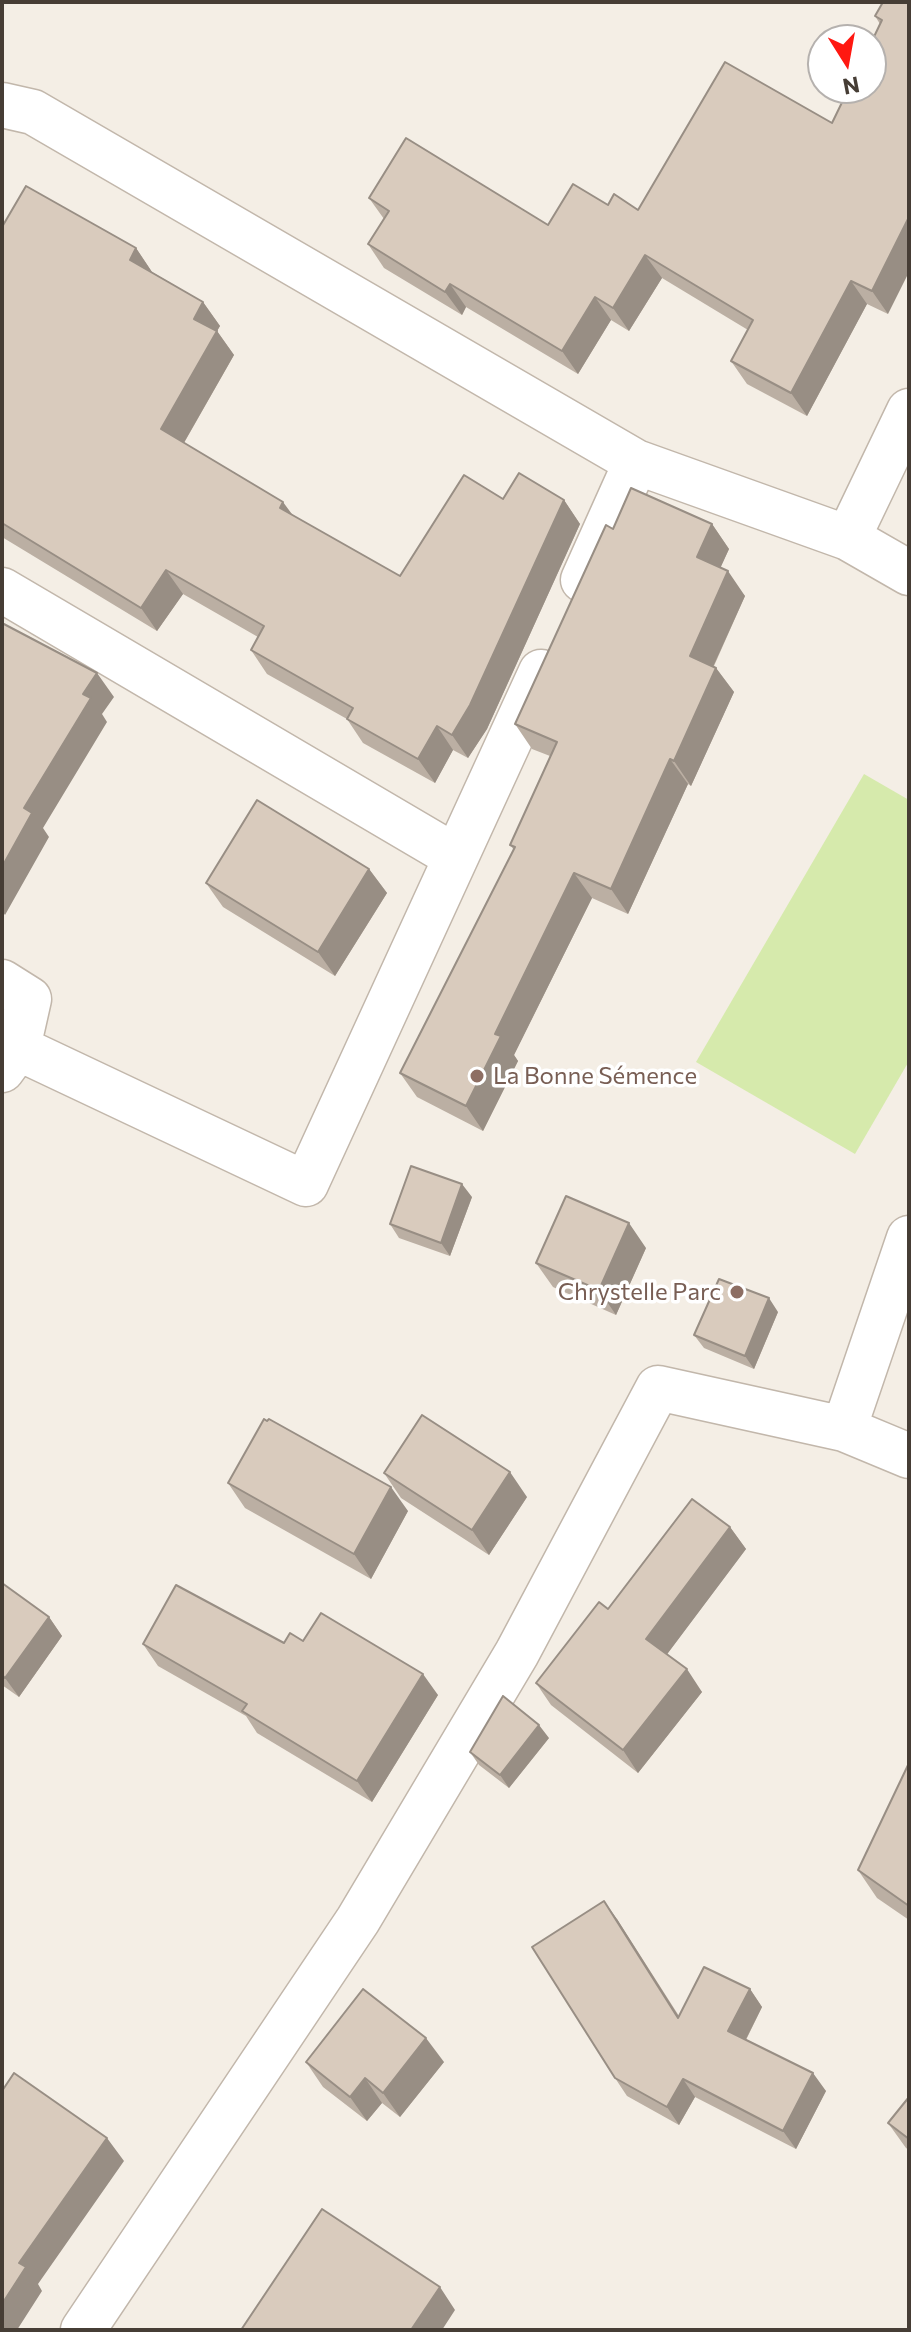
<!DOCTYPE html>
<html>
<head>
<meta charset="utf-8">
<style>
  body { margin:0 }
  #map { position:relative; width:911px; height:2332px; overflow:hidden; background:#f4eee5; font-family:Commissioner,sans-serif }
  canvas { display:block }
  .frame { position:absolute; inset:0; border:4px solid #463d35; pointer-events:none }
  .north { position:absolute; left:807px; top:24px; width:80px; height:80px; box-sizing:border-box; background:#fff; border:2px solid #b5b1ae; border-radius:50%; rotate:169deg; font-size:22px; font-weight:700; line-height:32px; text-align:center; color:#463d35 }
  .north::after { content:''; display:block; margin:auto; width:28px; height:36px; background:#ff1811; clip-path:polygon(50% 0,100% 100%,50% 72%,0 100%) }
</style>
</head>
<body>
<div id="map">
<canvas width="911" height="2332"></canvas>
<div class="frame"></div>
<div class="north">N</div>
</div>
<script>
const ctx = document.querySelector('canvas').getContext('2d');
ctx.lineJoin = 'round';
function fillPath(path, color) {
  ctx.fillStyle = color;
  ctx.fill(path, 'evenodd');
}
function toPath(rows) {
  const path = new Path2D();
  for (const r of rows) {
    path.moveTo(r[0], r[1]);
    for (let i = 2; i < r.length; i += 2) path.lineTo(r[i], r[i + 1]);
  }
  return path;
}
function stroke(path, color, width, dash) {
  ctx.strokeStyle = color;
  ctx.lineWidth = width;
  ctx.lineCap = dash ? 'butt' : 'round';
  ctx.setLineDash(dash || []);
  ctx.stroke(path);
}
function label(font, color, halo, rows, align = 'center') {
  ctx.font = font + ' Commissioner,sans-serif';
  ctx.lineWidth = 7;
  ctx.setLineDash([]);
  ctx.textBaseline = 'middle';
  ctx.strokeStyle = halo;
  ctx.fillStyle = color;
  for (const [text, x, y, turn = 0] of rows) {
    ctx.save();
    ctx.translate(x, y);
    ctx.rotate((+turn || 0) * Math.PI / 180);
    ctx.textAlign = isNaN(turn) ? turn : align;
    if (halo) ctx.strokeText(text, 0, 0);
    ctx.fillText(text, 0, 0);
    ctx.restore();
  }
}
const green = toPath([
  [864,774,909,800,909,1061,855,1154,696,1062]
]);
const minor = toPath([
  [2,105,33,112,636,462,848,538,909,573],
  [848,538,909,411],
  [583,580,636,462],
  [2,590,456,857],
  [2,982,29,999,18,1048,2,1070],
  [18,1048,306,1184,541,672],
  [844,1429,909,1238],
  [83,2330,358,1920,517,1653,658,1388,844,1429,909,1456]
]);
const wall = toPath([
  [883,2,888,314,867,304,807,416,747,384,731,361,748,330,662,278,629,331,611,320,578,374,466,307,462,315,384,268,368,244,384,219,369,198,548,225,608,205,638,210,832,123,880,24,875,16],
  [2,227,136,248,152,272,203,302,220,326,217,331,234,355,184,443,293,516,400,576,503,499,564,500,580,524,487,729,468,758,453,750,435,783,363,743,347,719,267,674,251,650,258,637,183,594,157,631,2,537],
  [712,524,729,549,720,568,745,596,714,666,716,668,734,692,691,786,688,784,628,914,592,898,514,1055,518,1061,483,1131,417,1097,400,1073,514,850,510,845,550,756,532,749,515,724,613,529],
  [369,869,387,893,335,976,223,907,206,883],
  [472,1197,450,1256,399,1238,390,1224],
  [646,1248,616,1315,553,1287,536,1263],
  [778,1312,754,1369,704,1348,694,1335],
  [384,1473,527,1497,489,1555,401,1498],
  [228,1483,408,1511,371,1579,245,1508],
  [730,1527,746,1549,667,1654,702,1692,638,1773,551,1705,536,1683,608,1609],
  [2,1583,49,1617,62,1636,19,1697,2,1685],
  [303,1641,438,1695,372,1802,257,1733,246,1716,158,1666,143,1644,284,1643],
  [549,1738,509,1788,479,1765,470,1752],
  [909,1763,909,1920,877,1898,858,1870],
  [617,1919,679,2016,750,1989,762,2007,746,2040,826,2091,796,2149,695,2097,679,2125,627,2096,615,2078],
  [306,2062,444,2062,400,2117,382,2103,367,2121,323,2087],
  [909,2097,909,2150,906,2148,888,2123]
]);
const shadedWall = toPath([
  [909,217,909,272,888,314,872,291],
  [136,248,152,272,130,260],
  [645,255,662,278,629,331,613,308],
  [851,281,867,304,807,416,791,393],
  [450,284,466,307,462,315,445,292],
  [595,297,611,320,578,374,562,351],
  [203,302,220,326,217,331,234,355,178,453,161,429,194,319],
  [564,500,580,524,487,729,468,758,452,735],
  [283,502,300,525,280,508],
  [712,524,729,549,714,582,697,557],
  [166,570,183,594,157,631,141,608],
  [728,571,745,596,707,680,690,656],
  [716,668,734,692,691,786,674,761],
  [97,673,114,697,102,714,107,722,43,828,49,837,5,915,2,911,2,867,24,808,83,694],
  [437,726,453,750,435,783,418,759],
  [670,759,688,784,628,914,611,889],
  [369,869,387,893,335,976,318,952],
  [574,873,592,898,514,1055,518,1061,483,1131,466,1106,495,1034],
  [462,1184,472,1197,450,1256,441,1243],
  [629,1223,646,1248,616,1315,599,1290],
  [769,1298,778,1312,754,1369,745,1356],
  [510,1472,527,1497,489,1555,472,1530],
  [391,1487,408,1511,371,1579,354,1554],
  [730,1527,746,1549,662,1661,646,1639],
  [49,1617,62,1636,19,1697,5,1678],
  [687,1669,702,1692,638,1773,623,1750],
  [423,1674,438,1695,372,1802,357,1781],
  [539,1725,549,1738,509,1788,500,1775],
  [604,1901,617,1919,691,2036,678,2018],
  [750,1989,762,2007,741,2049,728,2031],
  [426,2038,444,2062,400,2117,383,2093],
  [813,2073,826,2091,796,2149,783,2131],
  [365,2078,382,2103,367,2121,350,2097],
  [683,2079,695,2097,679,2125,667,2107],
  [107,2138,124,2161,38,2284,42,2291,17,2330,2,2330,2,2304,19,2263],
  [440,2287,455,2310,442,2330,411,2330]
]);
const building = toPath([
  [883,2,909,2,909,217,872,291,851,281,791,393,731,361,753,320,645,255,613,308,595,297,562,351,450,284,445,292,368,244,389,211,369,198,406,138,548,225,573,184,608,205,614,194,638,210,725,62,832,123,849,88,871,88,871,43,882,20,875,16,883,2],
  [26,186,136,248,130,260,203,302,194,319,217,331,161,429,283,502,280,508,400,576,464,475,503,499,519,473,564,500,470,705,452,735,437,726,418,759,347,719,353,708,251,650,264,626,166,570,141,608,2,523,2,227,26,186],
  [631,488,712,524,697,557,728,571,690,656,716,668,674,761,670,759,611,889,574,873,495,1034,501,1036,466,1106,400,1073,515,847,510,845,557,742,515,724,606,525,613,529,631,488],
  [2,623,97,673,83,694,91,698,24,808,32,813,2,867,2,623],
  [257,800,369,869,318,952,206,883,257,800],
  [411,1166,462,1184,441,1243,390,1224,411,1166],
  [566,1196,629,1223,599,1290,536,1263,566,1196],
  [719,1279,769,1298,745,1356,694,1335,719,1279],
  [422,1415,510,1472,472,1530,384,1473,422,1415],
  [264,1419,267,1421,269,1419,391,1487,354,1554,228,1483,264,1419],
  [692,1499,730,1527,646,1639,687,1669,623,1750,536,1683,599,1602,608,1609,692,1499],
  [2,1583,49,1617,5,1678,2,1675,2,1583],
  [176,1585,284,1643,290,1633,303,1641,321,1613,423,1674,357,1781,242,1711,247,1704,143,1644,176,1585],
  [503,1696,539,1725,500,1775,470,1752,503,1696],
  [909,1763,909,1906,858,1870,909,1763],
  [604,1901,678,2018,704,1967,750,1989,728,2031,813,2073,783,2131,683,2079,667,2107,615,2078,532,1947,604,1901],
  [363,1989,426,2038,383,2093,365,2078,350,2097,306,2062,363,1989],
  [14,2073,107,2138,19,2263,26,2267,2,2304,2,2091,14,2073],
  [909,2097,909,2139,888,2123,909,2097],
  [322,2209,440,2287,411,2330,241,2330,322,2209]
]);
const markers = [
  [477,1076,8,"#8d6e63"],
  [737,1292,8,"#8d6e63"]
];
const educationNames = [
  ["La Bonne Sémence",493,1076],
  ["Chrystelle Parc",721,1292,"right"]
];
fillPath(green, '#d6eaac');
stroke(minor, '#c2b7ab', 47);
stroke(minor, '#fff', 44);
fillPath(wall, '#bbafa3');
fillPath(shadedWall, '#988e84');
fillPath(building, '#d9cbbd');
stroke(building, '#988e84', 2);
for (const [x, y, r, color] of markers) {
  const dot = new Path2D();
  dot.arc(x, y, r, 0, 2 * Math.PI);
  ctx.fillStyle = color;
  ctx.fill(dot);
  stroke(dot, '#fff', 3);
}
label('24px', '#785e54', '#fff', educationNames, 'left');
</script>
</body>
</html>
